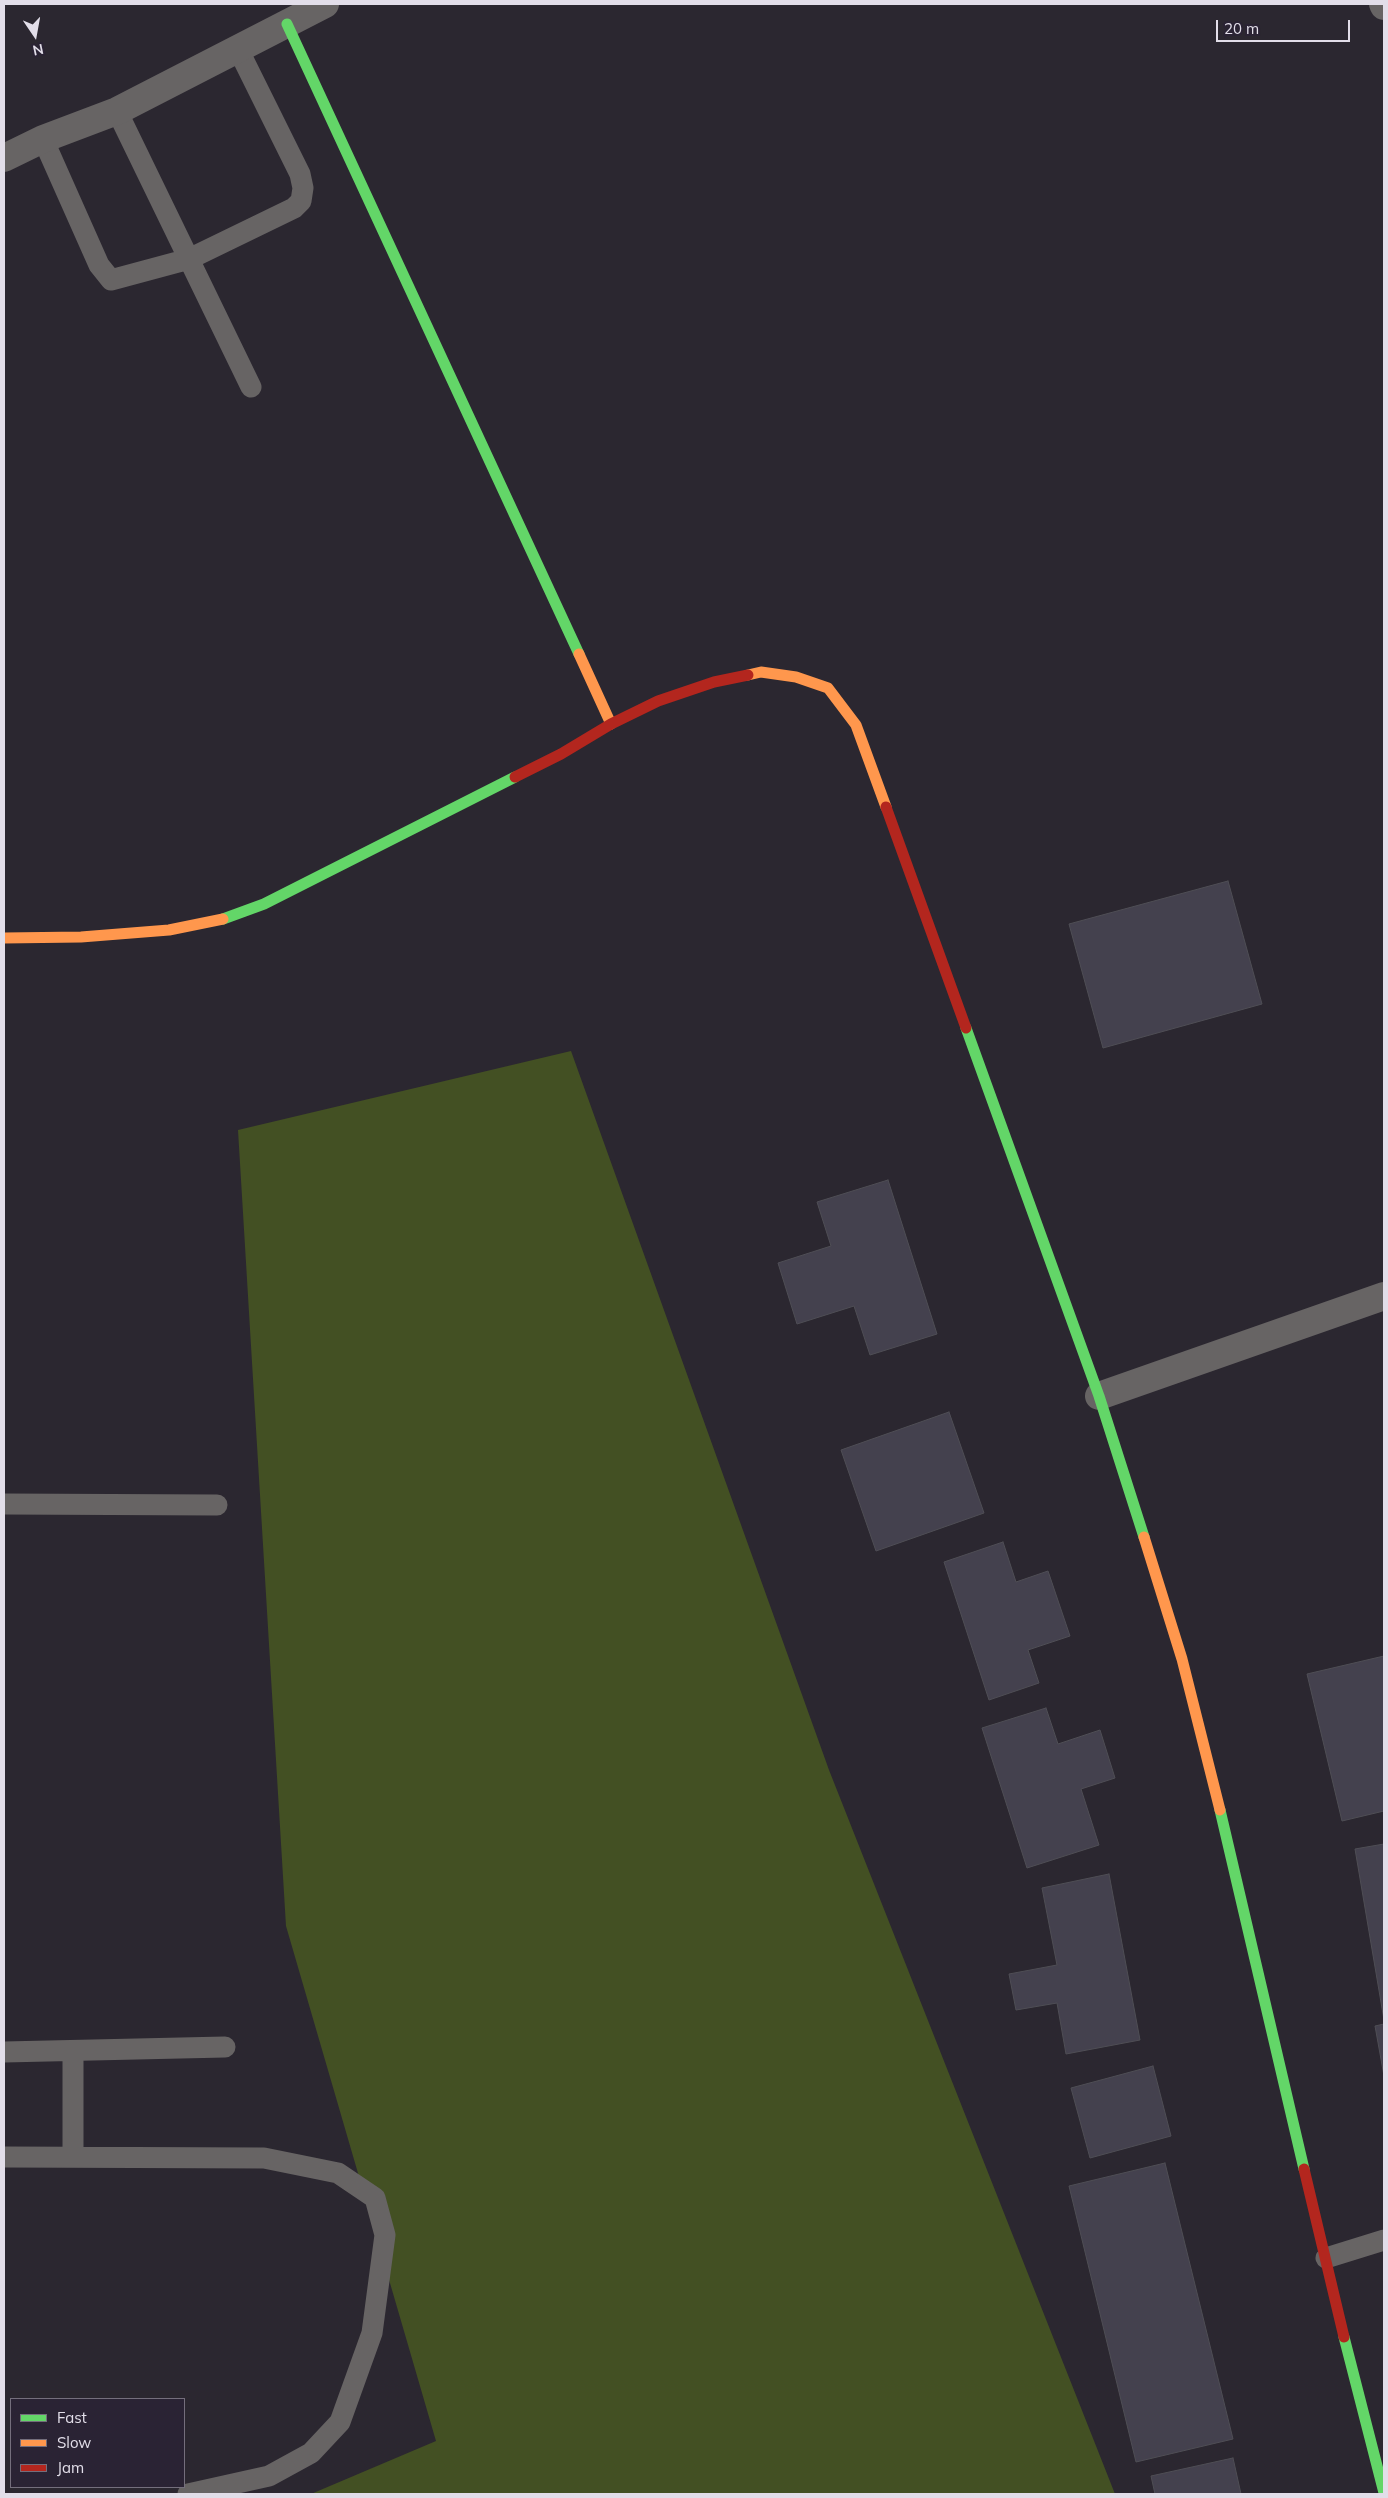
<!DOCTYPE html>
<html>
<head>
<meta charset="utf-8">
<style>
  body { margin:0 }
  #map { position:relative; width:1388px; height:2498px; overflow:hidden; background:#2b2730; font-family:Mulish,sans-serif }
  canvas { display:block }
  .frame { position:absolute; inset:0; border:5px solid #e2dee9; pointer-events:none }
  .legend { position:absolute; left:10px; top:2398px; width:175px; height:90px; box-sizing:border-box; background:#2a2334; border:1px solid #746e7c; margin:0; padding:6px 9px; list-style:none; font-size:15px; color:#e2dee9 }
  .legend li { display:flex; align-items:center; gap:10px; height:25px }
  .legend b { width:25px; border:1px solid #746e7c }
  .north { position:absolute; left:10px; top:10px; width:50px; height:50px; -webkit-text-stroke:4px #2a2334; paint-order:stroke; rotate:168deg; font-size:14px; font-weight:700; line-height:20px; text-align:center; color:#e2dee9 }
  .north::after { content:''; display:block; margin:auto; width:18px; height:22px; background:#e2dee9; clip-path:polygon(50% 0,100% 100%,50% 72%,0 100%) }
  .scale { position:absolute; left:1216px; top:20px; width:134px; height:22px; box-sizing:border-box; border:2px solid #e2dee9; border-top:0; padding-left:6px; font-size:15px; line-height:18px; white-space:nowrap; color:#e2dee9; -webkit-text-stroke:4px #2a2334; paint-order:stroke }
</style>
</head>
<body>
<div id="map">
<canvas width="1388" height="2498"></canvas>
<div class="frame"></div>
<ul class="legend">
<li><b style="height:6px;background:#63d668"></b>Fast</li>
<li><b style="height:6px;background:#ff974d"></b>Slow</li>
<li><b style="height:6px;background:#b3261e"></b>Jam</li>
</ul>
<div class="north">N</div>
<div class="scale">20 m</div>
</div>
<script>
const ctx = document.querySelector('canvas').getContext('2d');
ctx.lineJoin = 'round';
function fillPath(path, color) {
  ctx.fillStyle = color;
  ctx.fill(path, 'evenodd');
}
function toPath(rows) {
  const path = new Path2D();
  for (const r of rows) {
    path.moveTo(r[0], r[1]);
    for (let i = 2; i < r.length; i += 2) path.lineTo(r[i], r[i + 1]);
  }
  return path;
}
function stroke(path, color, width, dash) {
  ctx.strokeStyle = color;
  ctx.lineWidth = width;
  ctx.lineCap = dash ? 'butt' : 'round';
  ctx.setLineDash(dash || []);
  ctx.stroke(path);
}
const forest = toPath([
  [571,1051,829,1770,1115,2494,311,2494,436,2441,286,1926,238,1130]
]);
const building = toPath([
  [1228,881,1262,1004,1103,1048,1069,924,1228,881],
  [888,1180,937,1334,870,1355,854,1306,797,1324,778,1263,831,1246,817,1202,888,1180],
  [949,1412,984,1513,876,1551,841,1450,949,1412],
  [1003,1542,1016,1582,1048,1571,1070,1636,1028,1650,1039,1683,989,1700,944,1562,1003,1542],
  [1384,1656,1384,1811,1342,1821,1307,1674,1384,1656],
  [1046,1708,1058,1744,1100,1730,1115,1778,1081,1789,1099,1845,1027,1868,982,1728,1046,1708],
  [1384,1844,1384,2020,1355,1849,1384,1844],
  [1109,1874,1140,2040,1066,2054,1057,2003,1016,2010,1009,1974,1057,1965,1042,1888,1109,1874],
  [1384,2024,1384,2076,1375,2026,1384,2024],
  [1153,2066,1171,2136,1090,2158,1071,2088,1153,2066],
  [1165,2163,1233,2439,1136,2462,1069,2186,1165,2163],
  [1233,2458,1241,2494,1155,2494,1151,2476,1233,2458]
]);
const lane = toPath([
  [117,111,251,387],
  [43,139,99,265,111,280,189,259,294,208,301,201,303,188,300,174,238,49],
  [4,1504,217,1505],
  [4,2052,225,2047],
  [4,2157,264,2158,338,2173,375,2198,385,2235,372,2333,340,2422,311,2453,269,2476,188,2494],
  [73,2157,73,2051],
  [1326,2258,1384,2240]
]);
const street = toPath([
  [1383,4,1384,6],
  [4,158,43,139,117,111,325,4],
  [1099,1396,1384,1296]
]);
const fast = toPath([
  [287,24,579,654],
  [223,919,264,904,515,777],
  [966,1028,1099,1396,1144,1537],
  [1220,1810,1304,2169],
  [1344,2337,1384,2493]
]);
const slow = toPath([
  [579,654,611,724],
  [748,675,761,672,796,677,828,688,856,725,886,807],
  [4,938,81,937,169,930,223,919],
  [1144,1537,1182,1659,1220,1810]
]);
const jam = toPath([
  [515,777,561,754,611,724,658,701,714,682,748,675],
  [886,807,966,1028],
  [1304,2169,1344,2337]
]);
fillPath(forest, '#435023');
fillPath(building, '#44414e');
stroke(building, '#4f4e55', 1);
stroke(lane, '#676464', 21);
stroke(street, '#676464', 28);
stroke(fast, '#63d668', 11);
stroke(slow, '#ff974d', 11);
stroke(jam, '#b3261e', 11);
</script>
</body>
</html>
